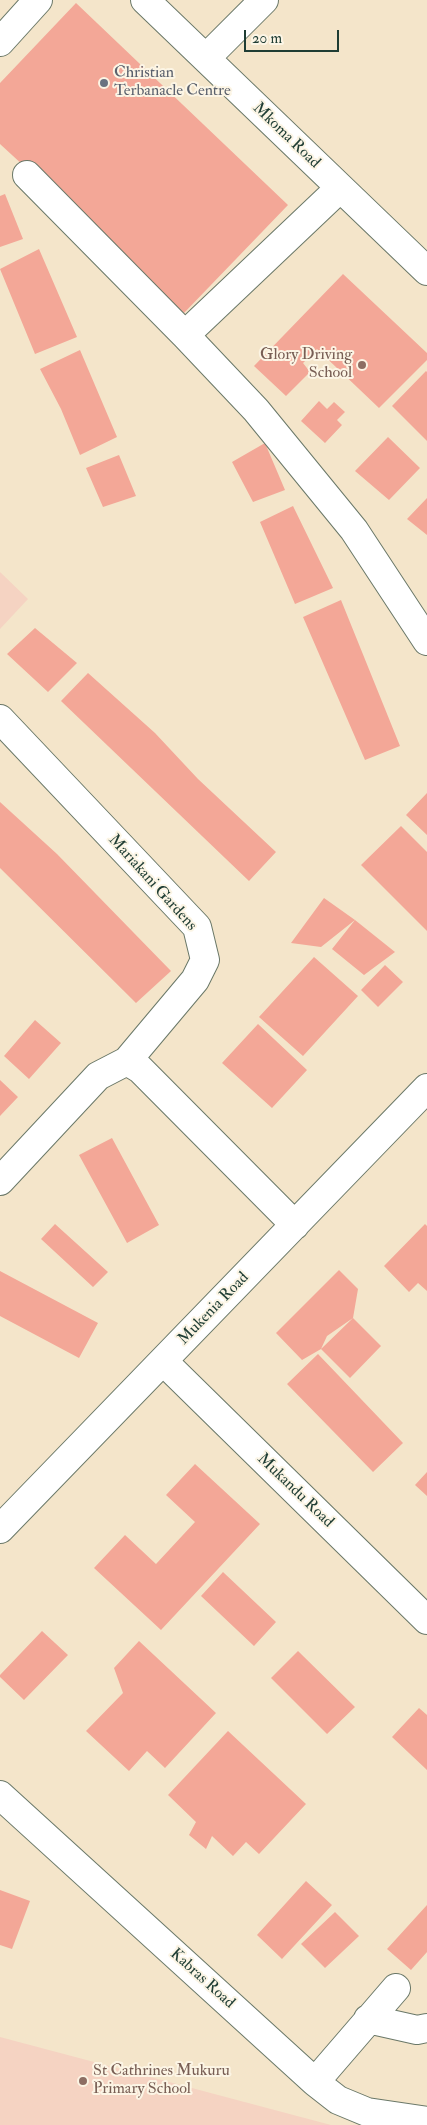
<!DOCTYPE html>
<html>
<head>
<meta charset="utf-8">
<style>
  body { margin:0 }
  #map { position:relative; width:427px; height:2125px; overflow:hidden; background:#f4e5ca; font-family:"IM FELL Double Pica",serif }
  canvas { display:block }
  .scale { position:absolute; left:244px; top:30px; width:95px; height:22px; box-sizing:border-box; border:2px solid #1f3d34; border-top:0; padding-left:6px; font-size:15px; line-height:18px; white-space:nowrap; color:#1f3d34; -webkit-text-stroke:4px #fcf5e5; paint-order:stroke }
</style>
</head>
<body>
<div id="map">
<canvas width="427" height="2125"></canvas>
<div class="scale">20 m</div>
</div>
<script>
const ctx = document.querySelector('canvas').getContext('2d');
ctx.lineJoin = 'round';
function fillPath(path, color) {
  ctx.fillStyle = color;
  ctx.fill(path, 'evenodd');
}
function toPath(rows) {
  const path = new Path2D();
  for (const r of rows) {
    path.moveTo(r[0], r[1]);
    for (let i = 2; i < r.length; i += 2) path.lineTo(r[i], r[i + 1]);
  }
  return path;
}
function stroke(path, color, width, dash) {
  ctx.strokeStyle = color;
  ctx.lineWidth = width;
  ctx.lineCap = dash ? 'butt' : 'round';
  ctx.setLineDash(dash || []);
  ctx.stroke(path);
}
function label(font, color, halo, rows, align = 'center') {
  ctx.font = font + ' "IM FELL Double Pica",serif';
  ctx.lineWidth = 4;
  ctx.setLineDash([]);
  ctx.textBaseline = 'middle';
  ctx.strokeStyle = halo;
  ctx.fillStyle = color;
  for (const [text, x, y, turn = 0] of rows) {
    ctx.save();
    ctx.translate(x, y);
    ctx.rotate((+turn || 0) * Math.PI / 180);
    ctx.textAlign = isNaN(turn) ? turn : align;
    if (halo) ctx.strokeText(text, 0, 0);
    ctx.fillText(text, 0, 0);
    ctx.restore();
  }
}
const built = toPath([
  [0,572,28,599,0,629],
  [0,2037,331,2125,0,2125]
]);
const building = toPath([
  [76,3,288,205,184,313,0,144,0,83],
  [5,194,23,239,0,247,0,196],
  [39,249,77,337,35,354,0,269],
  [343,274,427,353,427,360,379,408,317,349,303,363,310,372,286,396,254,366],
  [80,350,117,437,80,455,61,409,40,369],
  [426,371,427,372,427,441,392,406],
  [319,401,327,409,334,402,345,412,337,420,342,425,325,443,301,421],
  [388,437,420,468,389,500,355,471],
  [265,443,285,490,253,502,232,462],
  [119,455,136,496,103,507,86,468],
  [427,498,427,535,407,519],
  [293,506,333,588,295,604,260,522],
  [341,600,400,746,365,760,303,617],
  [35,628,77,663,48,692,7,654],
  [88,673,155,733,198,779,276,852,249,881,61,701],
  [427,793,427,835,406,815],
  [0,802,57,854,171,971,136,1003,0,868],
  [401,826,427,852,427,931,361,865],
  [324,898,355,920,321,947,291,943],
  [355,920,395,952,364,975,332,949],
  [314,957,358,996,303,1056,259,1017],
  [385,965,403,982,378,1007,361,990],
  [35,1020,61,1043,29,1079,4,1056],
  [258,1024,307,1070,272,1108,222,1063],
  [0,1080,18,1097,0,1116],
  [112,1138,159,1225,127,1243,79,1155],
  [55,1224,108,1272,93,1287,41,1239],
  [425,1224,427,1226,427,1291,418,1283,409,1292,384,1266],
  [339,1270,358,1289,353,1318,327,1336,321,1349,302,1360,276,1333],
  [0,1271,98,1323,79,1358,0,1316],
  [353,1318,381,1346,350,1378,321,1349],
  [318,1354,403,1443,373,1472,287,1384],
  [195,1464,260,1524,161,1630,94,1568,125,1535,156,1564,195,1522,166,1495],
  [427,1472,427,1496,415,1485],
  [223,1572,276,1622,254,1646,201,1596],
  [42,1631,68,1655,24,1700,0,1677,0,1675],
  [139,1641,216,1713,165,1768,147,1751,129,1771,86,1731,123,1693,114,1668],
  [298,1651,355,1707,327,1734,271,1678],
  [419,1708,427,1715,427,1770,392,1737],
  [228,1731,306,1804,259,1854,246,1842,233,1856,212,1836,206,1849,189,1835,196,1822,168,1795],
  [306,1881,332,1905,282,1959,257,1935],
  [0,1890,30,1901,12,1949,0,1945],
  [427,1905,427,1952,411,1970,387,1949],
  [335,1912,359,1936,325,1968,301,1944]
]);
const minor = toPath([
  [145,0,427,271],
  [0,42,38,0],
  [206,58,264,0],
  [27,175,185,335],
  [340,188,185,335,256,410,354,530,427,641],
  [0,719,197,927,205,960,195,980,127,1061],
  [0,1181,98,1076,127,1061,140,1069,295,1225],
  [163,1361,427,1620],
  [0,1529,427,1088],
  [0,1795,315,2082,338,2100,367,2112,427,2121],
  [368,2019,417,2030,427,2028],
  [315,2082,396,1988]
]);
const markers = [
  [104,83,5,"#6b7280"],
  [362,365,5,"#8d6e63"],
  [83,2081,5,"#8d6e63"]
];
const worshipNames = [
  ["Christian",114,74],
  ["Terbanacle Centre",114,92]
];
const streetNames = [
  ["Mkoma Road",286,136,44],
  ["Mariakani Gardens",152,883,48],
  ["Mukenia Road",214,1309,-46],
  ["Mukandu Road",295,1491,44],
  ["Kabras Road",202,1979,42]
];
const educationNames = [
  ["Glory Driving",352,356],
  ["School",352,374],
  ["St Cathrines Mukuru",93,2072,"left"],
  ["Primary School",93,2090,"left"]
];
fillPath(built, '#f5d3c2');
fillPath(building, '#f3a797');
stroke(minor, '#6a7868', 30);
stroke(minor, '#fff', 28);
for (const [x, y, r, color] of markers) {
  const dot = new Path2D();
  dot.arc(x, y, r, 0, 2 * Math.PI);
  ctx.fillStyle = color;
  ctx.fill(dot);
  stroke(dot, '#fcf5e5', 2);
}
label('16px', '#5b616d', '#fcf5e5', worshipNames, 'left');
label('16px', '#1f3d34', '#fcf5e5', streetNames);
label('16px', '#785e54', '#fcf5e5', educationNames, 'right');
</script>
</body>
</html>
